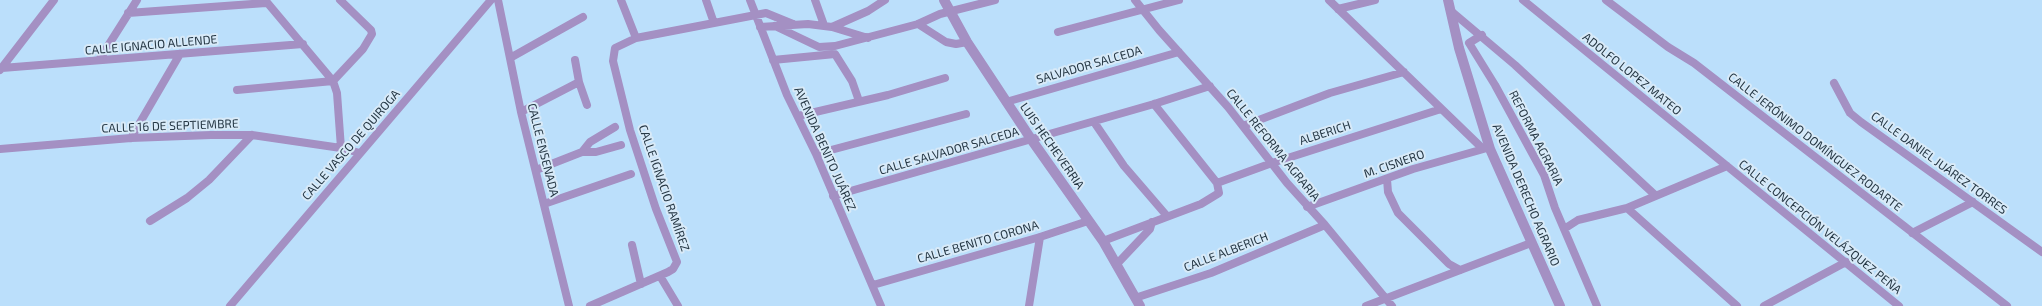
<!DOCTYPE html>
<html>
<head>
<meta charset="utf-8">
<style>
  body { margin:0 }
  canvas { display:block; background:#bbdffb }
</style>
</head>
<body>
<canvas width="2042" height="306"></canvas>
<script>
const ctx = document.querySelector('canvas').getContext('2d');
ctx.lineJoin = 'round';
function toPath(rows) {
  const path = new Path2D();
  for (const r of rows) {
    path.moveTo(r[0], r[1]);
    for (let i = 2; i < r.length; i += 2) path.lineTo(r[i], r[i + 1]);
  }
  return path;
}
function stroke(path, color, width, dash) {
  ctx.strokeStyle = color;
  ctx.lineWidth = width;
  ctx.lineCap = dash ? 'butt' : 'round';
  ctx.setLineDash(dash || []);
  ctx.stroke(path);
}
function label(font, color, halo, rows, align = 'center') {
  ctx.font = font + ' "Exo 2",sans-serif';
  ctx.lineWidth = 4;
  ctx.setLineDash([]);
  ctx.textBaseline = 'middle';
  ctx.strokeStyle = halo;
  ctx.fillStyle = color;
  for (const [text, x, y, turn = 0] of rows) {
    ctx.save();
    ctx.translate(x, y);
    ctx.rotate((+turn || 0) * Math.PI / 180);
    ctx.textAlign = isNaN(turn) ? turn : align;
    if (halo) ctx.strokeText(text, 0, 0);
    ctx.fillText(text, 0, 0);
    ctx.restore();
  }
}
const minor = toPath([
  [265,0,333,81,337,93,341,148,360,153],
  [498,0,521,112,569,306],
  [621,0,636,38],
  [706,0,714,23],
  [750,0,787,95,816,154,881,306],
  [815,0,824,25],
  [1135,0,1159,30,1228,107,1287,183,1325,225,1392,306],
  [1329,0,1482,148],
  [1523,0,1899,306],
  [1606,0,1668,47,1694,63,2007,306],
  [1338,9,1375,0],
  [1451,11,1515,65,1655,195],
  [128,13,266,3],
  [918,24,946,42,956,44,967,42],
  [775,26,819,47,835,46,918,24,940,14,995,0],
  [760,27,808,24,832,27,868,11,885,0],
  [832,27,868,38],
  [1058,32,1179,0],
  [1482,35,1469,43,1495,85,1544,175,1555,208,1597,306],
  [510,58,583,17],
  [99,60,137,0],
  [575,60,579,82,587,105],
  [773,60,835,54,852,81,859,101],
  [2,68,303,44],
  [0,70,54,0],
  [1834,83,1850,113,1861,122,2042,252],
  [237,90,333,81,363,49,372,34,371,30,340,0],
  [1006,102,1179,52],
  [521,112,579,82],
  [798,116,888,95,945,78],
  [1094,122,1124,166,1167,216],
  [1243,126,1330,93,1404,72],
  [131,138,180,54],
  [0,149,131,138,211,135,252,135,341,148],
  [582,152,590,142,615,127],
  [816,154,966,114],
  [536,170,582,152,596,152,621,145],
  [1387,179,1388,192,1398,213,1449,264,1460,270],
  [1217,183,1272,163,1441,109],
  [833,196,1154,104,1210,86],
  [544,204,631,174],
  [1307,207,1413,169,1487,148],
  [1627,208,1737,306],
  [150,221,187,198,209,180,252,135],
  [1564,229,1578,220,1627,208,1727,166],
  [1912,233,1973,202],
  [1103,241,1201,204,1219,193,1217,183,1154,104],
  [632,245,641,284],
  [1116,265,1150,229,1152,222],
  [660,276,678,306],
  [873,285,1040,237,1088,221],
  [1135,298,1211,273,1325,225],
  [230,306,491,0],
  [590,306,668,272,673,269,677,262,656,209,630,130,613,61,615,48,636,38,766,13,793,24],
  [1029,306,1040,237],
  [1366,306,1531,243],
  [1764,306,1846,262]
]);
const tertiary = toPath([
  [944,0,967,42,1031,139,1103,241,1140,306],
  [1448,0,1459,48,1490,149,1560,306]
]);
const streetNames = [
  ["CALLE IGNACIO ALLENDE",151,45,-5],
  ["SALVADOR SALCEDA",1089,65,-16],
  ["ADOLFO LOPEZ MATEO",1632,74,39],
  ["CALLE 16 DE SEPTIEMBRE",170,126,-2],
  ["ALBERICH",1325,133,-18],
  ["REFORMA AGRARIA",1536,138,63],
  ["CALLE JERÓNIMO DOMÍNGUEZ RODARTE",1815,142,38],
  ["CALLE VASCO DE QUIROGA",351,145,-49],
  ["CALLE REFORMA AGRARIA",1273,145,51],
  ["LUIS HECHEVERRIA",1052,146,55],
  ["AVENIDA BENITO JUÁREZ",825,149,66],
  ["CALLE ENSENADA",543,150,76],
  ["CALLE SALVADOR SALCEDA",949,151,-16],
  ["CALLE DANIEL JUÁREZ TORRES",1939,163,36],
  ["M. CISNERO",1394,164,-19],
  ["CALLE IGNACIO RAMÍREZ",664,188,71],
  ["AVENIDA DERECHO AGRARIO",1526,195,67],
  ["CALLE CONCEPCIÓN VELÁZQUEZ PEÑA",1820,227,39],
  ["CALLE BENITO CORONA",978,242,-16],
  ["CALLE ALBERICH",1226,252,-21]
];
stroke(minor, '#a490c3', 8);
stroke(tertiary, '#a490c3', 10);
label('12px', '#253744', '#d8eaf8', streetNames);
</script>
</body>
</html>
